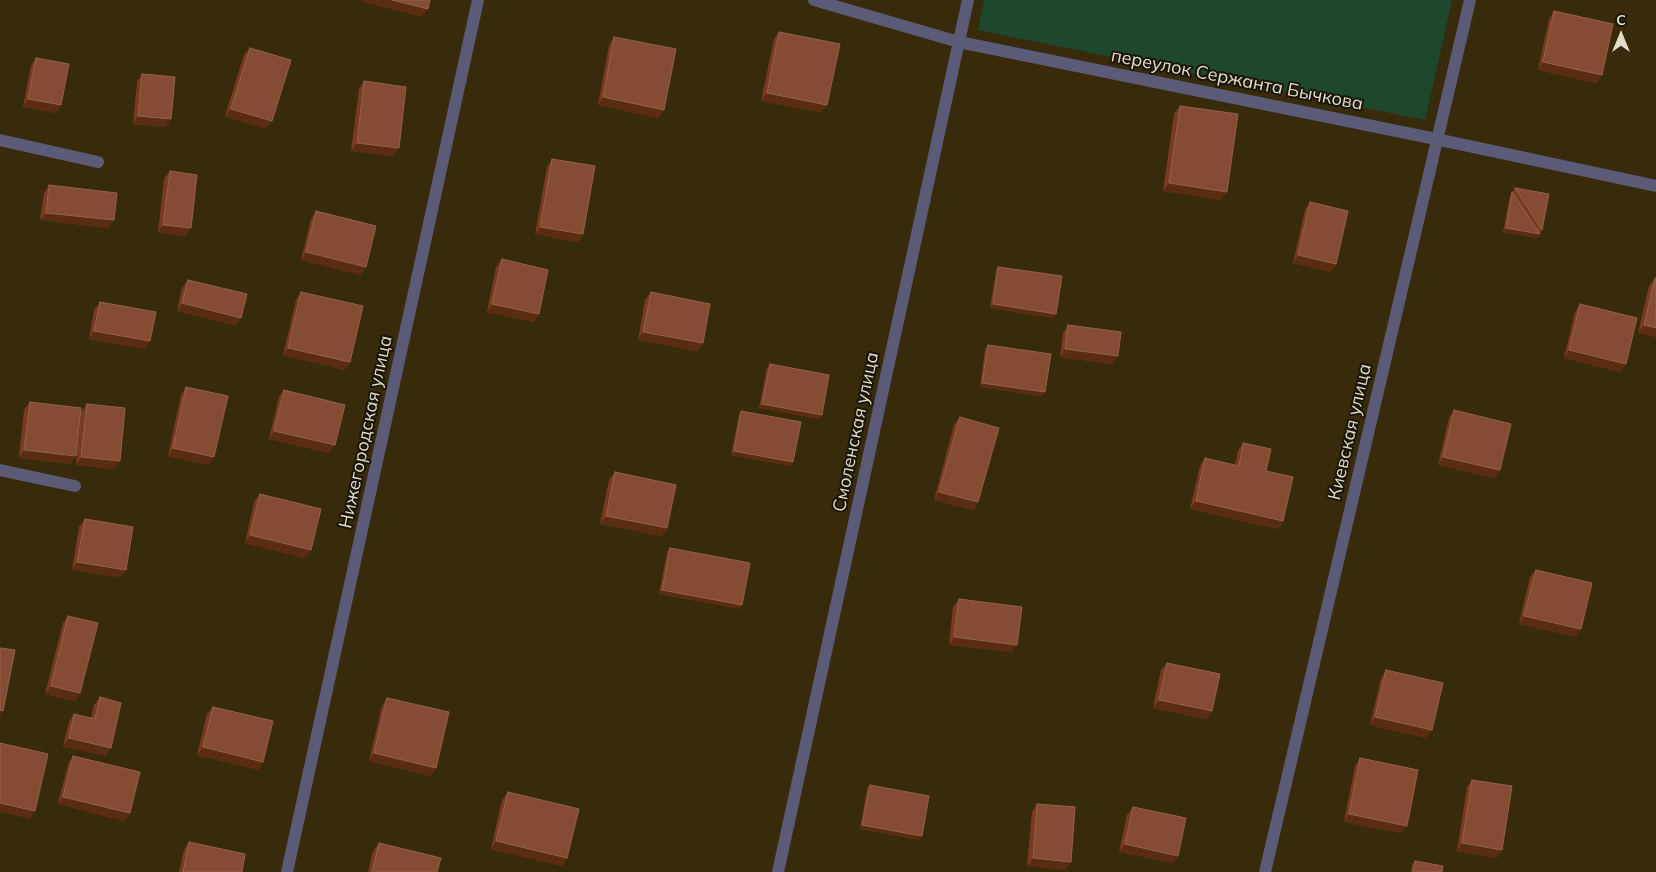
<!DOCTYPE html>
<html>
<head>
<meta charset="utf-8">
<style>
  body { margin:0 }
  #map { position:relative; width:1656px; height:872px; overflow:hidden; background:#372b0c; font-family:Mulish,sans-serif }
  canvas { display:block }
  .north { position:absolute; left:1596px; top:10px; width:50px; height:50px; -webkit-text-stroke:4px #1a1508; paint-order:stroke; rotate:0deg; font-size:14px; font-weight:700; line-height:20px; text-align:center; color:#e3dccb }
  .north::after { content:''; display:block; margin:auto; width:18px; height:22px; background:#e3dccb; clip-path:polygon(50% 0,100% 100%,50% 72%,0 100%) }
</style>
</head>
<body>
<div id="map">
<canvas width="1656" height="872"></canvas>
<div class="north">С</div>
</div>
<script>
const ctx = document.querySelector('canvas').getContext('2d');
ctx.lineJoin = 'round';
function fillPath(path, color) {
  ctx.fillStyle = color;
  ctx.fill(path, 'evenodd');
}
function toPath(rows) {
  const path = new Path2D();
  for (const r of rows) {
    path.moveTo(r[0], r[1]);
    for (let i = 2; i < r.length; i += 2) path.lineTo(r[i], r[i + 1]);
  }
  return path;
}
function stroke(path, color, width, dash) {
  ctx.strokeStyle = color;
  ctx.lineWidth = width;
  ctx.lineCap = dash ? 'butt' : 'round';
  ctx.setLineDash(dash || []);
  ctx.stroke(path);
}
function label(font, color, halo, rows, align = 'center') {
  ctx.font = font + ' Mulish,sans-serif';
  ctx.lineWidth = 4;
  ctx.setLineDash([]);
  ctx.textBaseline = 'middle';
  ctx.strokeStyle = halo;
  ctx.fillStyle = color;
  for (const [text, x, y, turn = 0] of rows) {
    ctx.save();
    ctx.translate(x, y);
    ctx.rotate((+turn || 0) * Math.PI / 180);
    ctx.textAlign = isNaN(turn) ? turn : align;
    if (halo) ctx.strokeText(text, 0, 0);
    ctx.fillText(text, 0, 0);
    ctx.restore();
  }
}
const green = toPath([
  [984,0,1452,0,1425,120,978,30]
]);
const minor = toPath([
  [814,0,959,42,1436,139,1656,186],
  [0,140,98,162],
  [0,470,75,486],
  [287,872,478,0],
  [778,872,968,0],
  [1265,872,1470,0]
]);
const wall = toPath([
  [1554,11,1602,75,1596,83,1538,70,1549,19],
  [779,32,827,105,821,112,761,101,774,39],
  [614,37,664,110,658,118,598,105,609,45],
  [250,48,272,121,266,129,225,116,244,55],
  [36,58,56,113,23,107,31,66],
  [142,74,166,127,133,124,137,82],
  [364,81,393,156,351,151,359,89],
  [1180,106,1221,200,1163,191,1174,114],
  [552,159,583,234,578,242,535,234,547,167],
  [170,171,191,228,185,236,158,232,164,179],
  [49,185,114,220,108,228,40,220,44,193],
  [1515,188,1542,230,1537,238,1503,232,1510,196],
  [1310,202,1336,264,1330,272,1293,263,1305,210],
  [316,211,361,275,301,260,311,219],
  [502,259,534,322,487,312,496,267],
  [998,267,1056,314,1053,318,990,308,996,271],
  [1655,278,1656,337,1638,333,1649,286],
  [188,280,236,325,177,311,182,288],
  [301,292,350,362,345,370,283,355,296,300],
  [651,292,703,343,697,351,638,340,645,300],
  [100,302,145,349,89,339,94,310],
  [1580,304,1626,364,1620,372,1564,358,1575,312],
  [1068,325,1112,364,1060,357,1063,333],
  [988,345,1042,396,980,387,985,349],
  [770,364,822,415,819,419,759,408,767,368],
  [186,387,209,465,168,456,181,395],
  [284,390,329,453,269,439,279,397],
  [30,402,70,464,19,458,24,410],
  [87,404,120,461,114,469,76,465,81,412],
  [1454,410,1495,478,1438,465,1449,418],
  [741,411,793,462,791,466,731,455,739,415],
  [960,417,978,502,973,510,934,500,954,425],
  [1243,443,1283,521,1278,529,1190,509,1200,466,1205,458,1235,465,1238,451],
  [615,472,667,528,662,536,600,524,609,480],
  [260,494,305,558,245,543,254,502],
  [85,519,121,577,72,570,79,527],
  [670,548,740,609,659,594,667,552],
  [1536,570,1576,637,1519,624,1530,577],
  [959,599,1012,652,949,645,953,607],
  [68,616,80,693,75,701,45,694,63,623],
  [1167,663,1207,719,1153,708,1161,670],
  [1386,670,1426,738,1370,725,1381,678],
  [100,697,111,748,105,756,63,746,69,722,74,714,91,718,94,705],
  [387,698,431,776,369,761,382,706],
  [213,707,263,762,258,770,197,755,207,714],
  [73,756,130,813,124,821,58,804,68,764],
  [1360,758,1401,833,1344,822,1355,766],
  [1472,780,1497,858,1457,851,1467,787],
  [870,785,919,840,860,829,867,789],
  [508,792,567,858,562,866,491,849,502,800],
  [1037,804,1071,862,1065,870,1027,866,1032,812],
  [1133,807,1173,863,1119,852,1127,815],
  [189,842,242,872,179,872,184,850],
  [379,843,437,872,368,872,373,851],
  [1415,861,1442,872,1411,872,1412,865]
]);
const shadedWall = toPath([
  [363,0,392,0,428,9,422,17,362,2],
  [1543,62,1602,75,1596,83,1538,70],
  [767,93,827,105,821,112,761,101],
  [603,97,664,110,658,118,598,105],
  [28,99,61,105,56,113,23,107],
  [231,109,272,121,266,129,225,116],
  [138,116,171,119,166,127,133,124],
  [357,143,399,148,393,156,351,151],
  [1169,183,1227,192,1221,200,1163,191],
  [46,213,114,220,108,228,40,220],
  [163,225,191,228,185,236,158,232],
  [540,227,583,234,578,242,535,234],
  [1506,228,1540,234,1537,238,1503,232],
  [306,252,366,267,361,275,301,260],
  [1298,255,1336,264,1330,272,1293,263],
  [182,303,241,318,236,325,177,311],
  [492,304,539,314,534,322,487,312],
  [993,304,1056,314,1053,318,990,308],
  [1644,325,1656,328,1656,337,1638,333],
  [94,331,150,341,145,349,89,339],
  [643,332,703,343,697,351,638,340],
  [288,348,350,362,345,370,283,355],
  [1065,349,1118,356,1112,364,1060,357],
  [1569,350,1626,364,1620,372,1564,358],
  [982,383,1045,392,1042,396,980,387],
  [762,404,822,415,819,419,759,408],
  [274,431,335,445,329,453,269,439],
  [173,448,214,457,209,465,168,456],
  [24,450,76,456,70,464,19,458],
  [734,451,793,462,791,466,731,455],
  [81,457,120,461,114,469,76,465],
  [1443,457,1500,470,1495,478,1438,465],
  [939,492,978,502,973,510,934,500],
  [1196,501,1283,521,1278,529,1190,509],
  [606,516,667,528,662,536,600,524],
  [250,535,311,550,305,558,245,543],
  [77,562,126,570,121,577,72,570],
  [662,590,742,605,740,609,659,594],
  [1524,616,1581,629,1576,637,1519,624],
  [954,637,1017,645,1012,652,949,645],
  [51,686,80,693,75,701,45,694],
  [1159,700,1212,711,1207,719,1153,708],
  [0,710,3,711,0,716],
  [1375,717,1432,730,1426,738,1370,725],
  [69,738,111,748,105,756,63,746],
  [203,747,263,762,258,770,197,755],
  [374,753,436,768,431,776,369,761],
  [63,797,130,813,124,821,58,804],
  [0,803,35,811,30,819,0,812],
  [1349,814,1407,826,1401,833,1344,822],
  [862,825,922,836,919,840,860,829],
  [496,841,567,858,562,866,491,849],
  [1462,843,1502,850,1497,858,1457,851],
  [1125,844,1178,856,1173,863,1119,852],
  [1033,858,1071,862,1065,870,1027,866]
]);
const building = toPath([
  [392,0,430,0,428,9,392,0],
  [1554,11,1613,24,1602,75,1543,62,1554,11],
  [779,32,840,44,827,105,767,93,779,32],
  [614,37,676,49,664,110,603,97,614,37],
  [250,48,291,60,272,121,231,109,250,48],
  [36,58,69,64,61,105,28,99,36,58],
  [142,74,175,77,171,119,138,116,142,74],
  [364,81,406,87,399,148,357,143,364,81],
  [1180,106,1238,114,1227,192,1169,183,1180,106],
  [552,159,595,166,583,234,540,227,552,159],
  [170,171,197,175,191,228,163,225,170,171],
  [49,185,117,193,114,220,46,213,49,185],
  [1515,188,1549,194,1542,230,1515,188],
  [1512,192,1540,234,1506,228,1512,192],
  [1310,202,1348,211,1336,264,1298,255,1310,202],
  [316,211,376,226,366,267,306,252,316,211],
  [502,259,548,270,539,314,492,304,502,259],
  [998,267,1062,276,1056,314,993,304,998,267],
  [1655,278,1656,279,1656,328,1644,325,1655,278],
  [188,280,247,294,241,318,182,303,188,280],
  [301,292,363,306,350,362,288,348,301,292],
  [651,292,710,304,703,343,643,332,651,292],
  [100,302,156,312,150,341,94,331,100,302],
  [1580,304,1637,318,1626,364,1569,350,1580,304],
  [1068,325,1121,332,1118,356,1065,349,1068,325],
  [988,345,1051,354,1045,392,982,383,988,345],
  [770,364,829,375,822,415,762,404,770,364],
  [186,387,228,396,214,457,173,448,186,387],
  [284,390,345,405,335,445,274,431,284,390],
  [30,402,81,408,76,456,24,450,30,402],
  [87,404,125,408,120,461,81,457,87,404],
  [1454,410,1511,424,1500,470,1443,457,1454,410],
  [741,411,801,422,793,462,734,451,741,411],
  [960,417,999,428,978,502,939,492,960,417],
  [1243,443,1271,449,1266,471,1293,477,1283,521,1196,501,1205,458,1239,466,1243,443],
  [615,472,676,485,667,528,606,516,615,472],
  [260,494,321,509,311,550,250,535,260,494],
  [85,519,133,527,126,570,77,562,85,519],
  [670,548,750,563,742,605,662,590,670,548],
  [1536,570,1592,583,1581,629,1524,616,1536,570],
  [959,599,1022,607,1017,645,954,637,959,599],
  [68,616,98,623,80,693,51,686,68,616],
  [0,648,15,650,3,711,0,710,0,648],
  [1167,663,1220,674,1212,711,1159,700,1167,663],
  [1386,670,1443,683,1432,730,1375,717,1386,670],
  [100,697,121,703,111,748,69,738,74,714,95,719,100,697],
  [387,698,449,712,436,768,374,753,387,698],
  [213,707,273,721,263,762,203,747,213,707],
  [0,743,48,754,35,811,0,803,0,743],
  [73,756,140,772,130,813,63,797,73,756],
  [1360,758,1418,770,1407,826,1349,814,1360,758],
  [1472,780,1512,786,1502,850,1462,843,1472,780],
  [870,785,929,796,922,836,862,825,870,785],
  [508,792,579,809,567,858,496,841,508,792],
  [1037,804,1075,807,1071,862,1033,858,1037,804],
  [1133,807,1186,818,1178,856,1125,844,1133,807],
  [189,842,245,854,242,872,183,872,189,842],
  [379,843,441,858,437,872,372,872,379,843],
  [1415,861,1443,866,1442,872,1413,872,1415,861]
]);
const streetNames = [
  ["переулок Сержанта Бычкова",1237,80,11],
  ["Нижегородская улица",366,432,-78],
  ["Смоленская улица",856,432,-78],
  ["Киевская улица",1350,432,-77]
];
fillPath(green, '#1e482d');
stroke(minor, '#5b5b78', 12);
fillPath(wall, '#7a3923');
fillPath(shadedWall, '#5a2c12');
fillPath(building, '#854b35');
stroke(building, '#94624c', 1);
label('18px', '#e3dccb', '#1a1508', streetNames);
</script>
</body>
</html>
